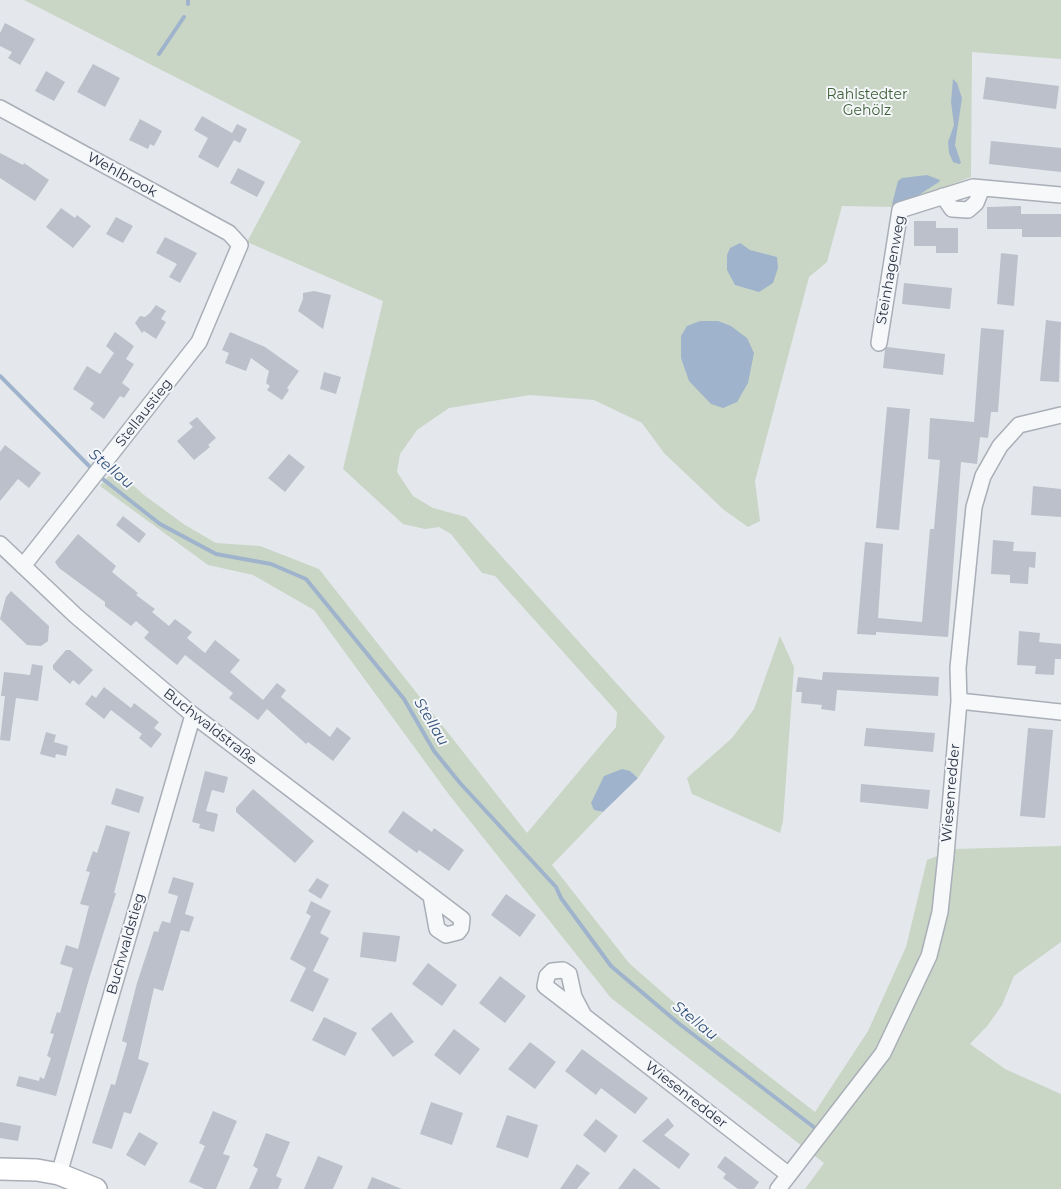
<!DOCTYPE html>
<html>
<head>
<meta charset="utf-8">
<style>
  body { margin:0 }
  canvas { display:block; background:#e4e7ec }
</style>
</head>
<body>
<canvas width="1061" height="1189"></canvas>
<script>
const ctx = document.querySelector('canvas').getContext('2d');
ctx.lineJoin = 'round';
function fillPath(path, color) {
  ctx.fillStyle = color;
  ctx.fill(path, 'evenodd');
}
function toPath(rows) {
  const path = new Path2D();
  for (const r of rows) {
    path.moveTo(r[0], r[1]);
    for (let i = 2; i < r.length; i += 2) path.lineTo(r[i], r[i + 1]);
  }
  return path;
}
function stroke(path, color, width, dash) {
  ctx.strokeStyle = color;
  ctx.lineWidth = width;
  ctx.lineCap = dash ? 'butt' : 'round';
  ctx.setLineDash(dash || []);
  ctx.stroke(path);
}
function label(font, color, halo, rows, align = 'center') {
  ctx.font = font + ' Montserrat,sans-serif';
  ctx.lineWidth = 4;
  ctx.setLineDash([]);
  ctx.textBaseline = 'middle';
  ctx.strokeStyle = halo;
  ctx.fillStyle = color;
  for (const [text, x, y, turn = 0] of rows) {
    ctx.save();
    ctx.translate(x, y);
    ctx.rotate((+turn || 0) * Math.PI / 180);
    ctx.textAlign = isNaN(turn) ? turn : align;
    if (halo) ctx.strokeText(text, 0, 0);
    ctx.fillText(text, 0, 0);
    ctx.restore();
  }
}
const green = toPath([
  [24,0,1061,0,1061,59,972,52,971,177,894,207,842,206,827,262,809,277,755,481,760,521,748,527,724,510,664,453,642,423,594,400,530,395,449,408,417,430,400,454,397,472,413,496,433,508,466,517,665,737,638,778,630,771,594,810,603,812,552,865,629,963,670,999,815,1112,868,1031,906,947,927,860,955,849,1061,846,1061,942,1014,976,1002,1005,988,1025,970,1044,1005,1069,1061,1094,1061,1189,805,1189,824,1163,611,998,450,796,314,610,253,575,208,565,100,486,115,469,144,495,185,525,216,543,260,546,319,569,527,833,616,727,617,712,495,576,482,573,451,534,439,527,425,529,403,524,343,469,383,301,247,242,301,141],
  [780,636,794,667,783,821,780,833,692,794,687,778,732,738,754,709]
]);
const water = toPath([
  [953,79,957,83,962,98,955,145,961,163,959,164,953,162,949,153,948,142,954,125,951,102],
  [927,175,940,180,939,182,914,198,894,206,892,204,898,181,902,178],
  [740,243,750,250,777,257,778,268,773,283,759,292,735,285,727,270,727,255,730,248],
  [700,321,718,321,731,326,747,338,754,353,748,383,737,402,723,408,711,404,689,381,681,358,681,336,687,326],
  [622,769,630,771,638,778,603,812,594,810,591,803,604,776]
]);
const stream = toPath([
  [188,0,188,4],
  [159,54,184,17],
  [0,376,94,471],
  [99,476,160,524,216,554,271,564,306,579,404,699,434,751,460,783,556,887,561,898,611,966,677,1022,815,1128]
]);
const building = toPath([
  [5,23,35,39,20,65,8,58,12,52,0,46,0,33],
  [93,64,120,78,105,107,77,92],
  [46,71,65,82,54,101,35,91],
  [986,77,1059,86,1056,109,983,99],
  [202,116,232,133,237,124,247,129,240,143,234,140,218,168,198,157,208,138,194,130],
  [140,119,162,131,154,146,150,144,148,149,129,140],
  [991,141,1061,148,1061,172,989,164],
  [0,153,23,165,24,163,49,180,35,201,0,178],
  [238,168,265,182,257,197,230,183],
  [1021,206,1021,214,1061,214,1061,237,1022,237,1022,229,987,229,987,207],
  [61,208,75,218,77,215,91,226,73,248,46,227],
  [116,217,133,226,123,243,106,234],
  [914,221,936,221,936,228,958,228,958,253,936,253,936,246,914,246],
  [165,237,197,253,180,283,169,277,177,264,156,253],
  [1001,253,1018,255,1014,306,997,304],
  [904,283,952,288,950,309,902,304],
  [314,291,331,295,323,329,298,311,303,299,303,293],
  [156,305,166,311,161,319,166,322,156,339,144,331,142,333,135,323,140,316,145,317,150,313],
  [1046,320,1061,322,1059,382,1040,381],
  [981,328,1004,330,998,412,991,412,988,438,980,437,977,464,961,462,948,637,876,632,876,635,857,634,865,542,883,544,878,618,922,622,930,529,934,529,940,460,928,459,930,418,974,422],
  [115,332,134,346,126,359,134,364,122,383,130,389,124,398,120,396,104,419,90,409,94,403,73,389,87,366,100,374,114,353,106,346],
  [230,332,265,347,299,371,287,388,289,390,282,400,267,390,270,386,266,383,269,371,251,358,246,371,225,363,229,353,222,350],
  [887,347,945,354,943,375,883,368,885,350],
  [324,372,341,377,336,394,320,389],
  [887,407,910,409,899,530,876,528],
  [197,417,216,438,208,445,210,447,194,460,177,441,193,427,189,423],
  [5,445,41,473,29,488,18,479,0,501,0,452],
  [289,454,305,467,285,492,268,478],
  [1033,486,1061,489,1061,517,1031,515],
  [123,516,146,534,139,543,116,525],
  [78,534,116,566,112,572,138,593,136,595,155,609,152,612,169,626,175,619,192,632,187,638,205,653,215,640,240,660,230,672,263,700,277,683,286,690,281,697,330,737,337,727,351,738,333,761,308,742,306,744,267,709,258,720,229,698,233,693,185,655,177,665,144,638,149,632,136,621,131,626,105,606,105,602,59,568,55,562],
  [993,540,1014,542,1013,551,1036,552,1035,568,1029,567,1028,584,1010,583,1010,575,991,574],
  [11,591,49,626,48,641,41,646,27,645,0,619,6,597],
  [1019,631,1040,633,1039,642,1061,644,1061,659,1055,659,1054,675,1035,674,1036,666,1017,665],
  [66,650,70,650,93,670,79,685,73,680,70,684,53,669,53,665],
  [32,664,43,666,38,701,16,698,10,741,0,740,5,696,1,696,4,672,30,675],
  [823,672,939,677,938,696,837,690,835,711,821,709,822,705,801,703,802,692,796,692,798,677,822,680],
  [104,687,131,708,134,703,159,722,154,728,162,734,151,748,139,738,142,734,111,710,104,719,85,704,92,695,96,698],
  [866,728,935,733,933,752,864,746],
  [1028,728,1053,730,1045,818,1020,816],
  [46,732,56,735,54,742,68,746,66,756,56,754,55,758,40,754],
  [205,771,228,777,224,793,212,790,206,811,218,814,214,832,199,828,200,824,192,822],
  [861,784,930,790,928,809,860,802],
  [116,788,144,797,139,813,111,804],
  [253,789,314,841,295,863,236,812,236,808],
  [403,811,432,832,434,828,464,850,449,871,419,850,417,853,388,832],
  [106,825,130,832,114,893,116,893,89,979,56,1096,16,1086,19,1076,39,1081,40,1077,44,1079,51,1058,47,1056,54,1034,50,1033,57,1012,60,1013,73,968,60,964,66,945,78,949,89,906,80,904,90,872,86,871,93,851,97,853],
  [173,877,194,883,185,914,194,917,189,932,181,930,163,991,154,988,138,1059,149,1063,131,1114,124,1112,112,1149,92,1143,111,1084,115,1085,127,1043,122,1041,137,983,154,931,158,932,162,921,170,923,178,896,168,893],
  [317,878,329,885,321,899,308,891],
  [506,894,536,915,520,937,491,915],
  [311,901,331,911,320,933,329,938,313,971,329,979,313,1012,290,1001,306,968,290,959,311,916,306,913],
  [363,932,400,936,396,962,360,957],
  [428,963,457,985,442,1006,412,984],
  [500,976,526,996,505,1023,479,1003],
  [391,1012,414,1042,393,1057,371,1029],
  [324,1017,357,1033,345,1056,312,1040],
  [454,1029,480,1049,460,1075,434,1055],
  [530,1042,556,1062,535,1089,508,1069],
  [582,1049,648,1098,635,1114,601,1088,596,1095,565,1071],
  [431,1102,463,1113,452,1145,420,1134],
  [213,1111,237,1121,223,1154,230,1156,216,1189,205,1189,189,1182,205,1146,199,1143],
  [507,1115,538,1125,528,1158,496,1147],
  [668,1118,674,1126,664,1135,690,1154,679,1169,642,1141],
  [596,1119,618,1136,605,1153,583,1135],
  [0,1122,21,1126,18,1141,0,1138],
  [139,1132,158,1143,145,1166,126,1155],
  [266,1133,290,1142,276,1176,282,1179,278,1189,249,1189,258,1169,253,1166],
  [318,1156,343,1166,333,1189,304,1189],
  [725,1156,759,1182,754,1189,738,1189,723,1178,726,1174,717,1167],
  [577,1164,590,1173,577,1189,560,1189],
  [634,1168,661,1189,618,1189],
  [372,1177,402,1189,367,1189]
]);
const street = toPath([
  [0,108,229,233,240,245,199,342,23,566],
  [943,196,952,209,968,210,976,203,982,188],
  [879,343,900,210,973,187,1061,195],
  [0,544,76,616,193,715,462,919,461,928,458,932,446,935,437,929,431,896],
  [959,701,1061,712],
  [584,1016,574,997,569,974,563,970,552,971,547,976,545,986,584,1016,789,1175],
  [59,1174,193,715],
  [778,1189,883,1053,929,956,940,912,946,855,959,701,958,668,974,507,983,476,1000,446,1019,425,1061,415]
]);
const secondary = toPath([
  [0,1169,37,1170,59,1174,96,1189]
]);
const parkNames = [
  ["Rahlstedter",867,95],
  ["Gehölz",867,111]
];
const streetNames = [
  ["Wehlbrook",122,175,29],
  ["Steinhagenweg",891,270,-80],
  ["Stellaustieg",144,413,-52],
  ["Buchwaldstraße",210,727,38],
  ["Wiesenredder",951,793,-85],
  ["Buchwaldstieg",126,944,-74],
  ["Wiesenredder",686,1095,38]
];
const waterNames = [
  ["Stellau",111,469,40],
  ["Stellau",431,722,59],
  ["Stellau",695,1021,39]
];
fillPath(green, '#c9d6c5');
fillPath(water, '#9fb4cc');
stroke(stream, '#9fb4cc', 4);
fillPath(building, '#bbc0ca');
stroke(street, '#a9aeb7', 18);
stroke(secondary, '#a9aeb7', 24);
stroke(street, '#f7f8fa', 15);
stroke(secondary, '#fff', 21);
label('14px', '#3f6138', '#f4f6f9', parkNames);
label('14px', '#2b3445', '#f4f6f9', streetNames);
label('italic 15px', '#34527a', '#f4f6f9', waterNames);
</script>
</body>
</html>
